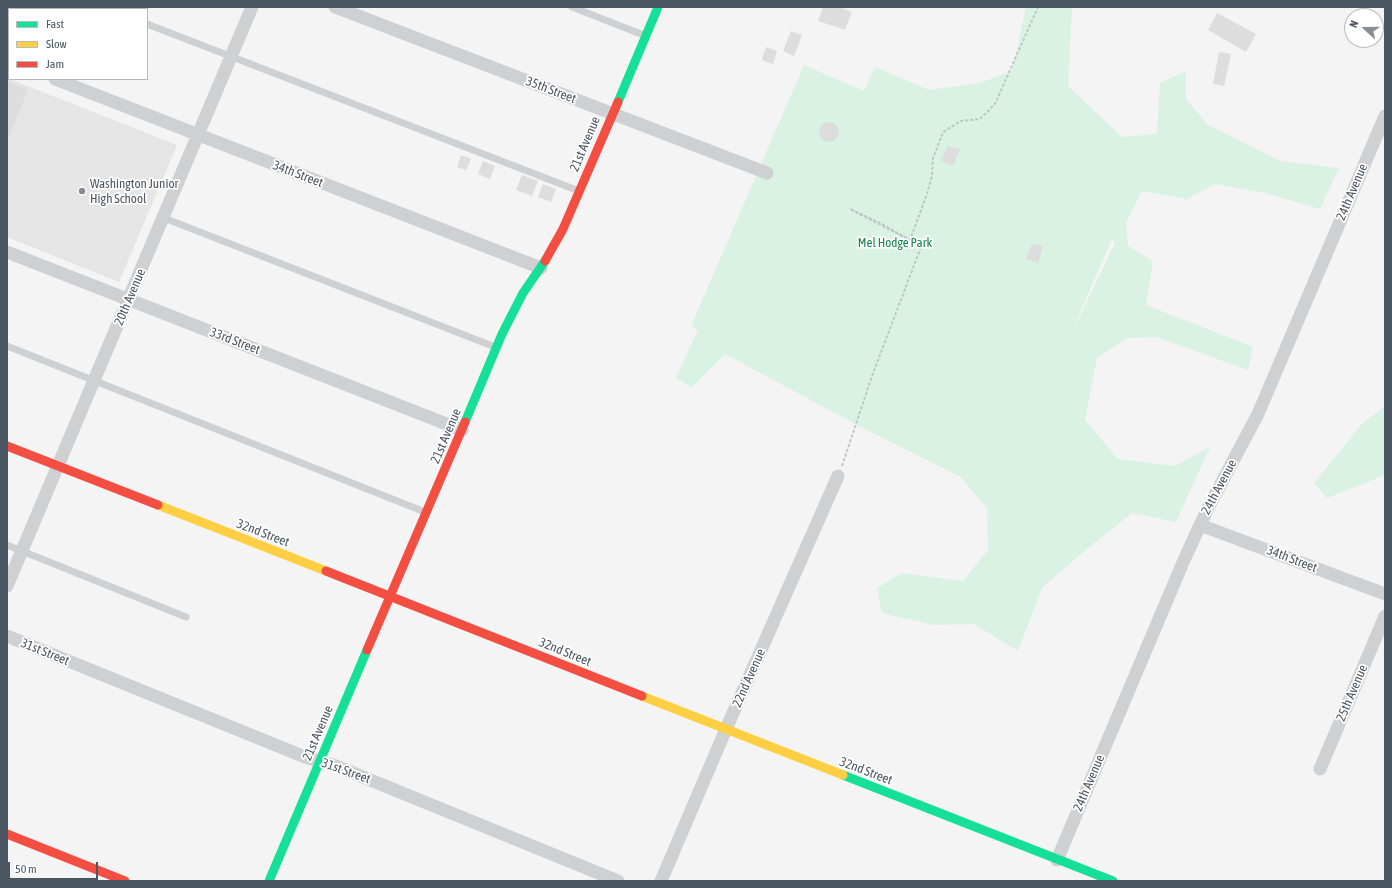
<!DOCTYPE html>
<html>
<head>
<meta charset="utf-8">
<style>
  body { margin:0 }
  #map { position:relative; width:1392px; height:888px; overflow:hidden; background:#f4f4f4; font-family:"Asap Condensed",sans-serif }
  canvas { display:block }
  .frame { position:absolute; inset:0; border:8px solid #4a5661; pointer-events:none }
  .legend { position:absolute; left:8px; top:8px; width:140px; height:72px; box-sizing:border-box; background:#fff; border:1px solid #b7bbc0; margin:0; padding:5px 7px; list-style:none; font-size:12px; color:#4a5661 }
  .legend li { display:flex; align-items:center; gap:8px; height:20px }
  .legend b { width:20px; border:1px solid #b7bbc0 }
  .north { position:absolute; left:1344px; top:8px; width:40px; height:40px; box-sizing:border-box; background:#fff; border:1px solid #b7bbc0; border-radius:50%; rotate:291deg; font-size:11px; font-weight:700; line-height:16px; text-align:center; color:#4a5661 }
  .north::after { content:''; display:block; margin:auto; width:14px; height:18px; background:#868d94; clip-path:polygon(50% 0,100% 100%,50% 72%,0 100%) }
  .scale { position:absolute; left:8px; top:862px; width:90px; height:18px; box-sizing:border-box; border:2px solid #4a5661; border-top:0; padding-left:5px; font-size:12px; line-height:14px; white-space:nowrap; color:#4a5661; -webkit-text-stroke:3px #fff; paint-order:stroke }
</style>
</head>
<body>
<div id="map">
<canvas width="1392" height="888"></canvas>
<div class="frame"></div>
<ul class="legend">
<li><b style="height:5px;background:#16e098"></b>Fast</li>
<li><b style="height:5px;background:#ffcf43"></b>Slow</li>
<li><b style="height:5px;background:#f24e42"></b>Jam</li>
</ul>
<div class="north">N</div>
<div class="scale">50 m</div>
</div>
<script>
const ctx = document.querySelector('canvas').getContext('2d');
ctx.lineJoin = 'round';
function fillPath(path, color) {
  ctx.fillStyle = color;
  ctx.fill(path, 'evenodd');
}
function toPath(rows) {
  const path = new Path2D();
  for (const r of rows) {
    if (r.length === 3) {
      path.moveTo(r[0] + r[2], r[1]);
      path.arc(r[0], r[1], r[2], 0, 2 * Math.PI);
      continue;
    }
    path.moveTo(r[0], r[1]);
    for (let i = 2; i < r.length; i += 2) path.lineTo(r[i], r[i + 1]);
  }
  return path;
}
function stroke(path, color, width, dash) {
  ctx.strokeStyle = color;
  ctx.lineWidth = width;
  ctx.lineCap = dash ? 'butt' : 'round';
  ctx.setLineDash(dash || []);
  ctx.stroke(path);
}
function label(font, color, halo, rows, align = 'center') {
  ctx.font = font + ' "Asap Condensed",sans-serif';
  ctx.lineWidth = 3.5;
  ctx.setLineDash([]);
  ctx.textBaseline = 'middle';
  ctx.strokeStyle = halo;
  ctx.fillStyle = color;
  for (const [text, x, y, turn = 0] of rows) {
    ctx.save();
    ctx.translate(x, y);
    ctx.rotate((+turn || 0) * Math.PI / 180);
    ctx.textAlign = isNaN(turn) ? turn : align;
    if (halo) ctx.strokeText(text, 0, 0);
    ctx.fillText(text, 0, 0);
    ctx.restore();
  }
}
const education = toPath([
  [7,78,177,145,119,282,7,237]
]);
const green = toPath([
  [1026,7,1072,7,1068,86,1122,137,1157,134,1160,83,1186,71,1186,99,1208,125,1280,161,1339,168,1320,209,1265,193,1215,184,1187,199,1142,191,1126,222,1128,246,1153,261,1146,305,1253,347,1248,370,1156,337,1127,338,1097,358,1085,420,1118,459,1175,466,1210,447,1176,522,1132,513,1088,548,1042,588,1018,651,974,624,933,625,882,613,877,588,901,573,963,581,988,550,987,509,961,477,857,425,725,354,691,388,676,377,698,330,691,326,804,65,864,91,875,67,929,90,980,83,1012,71],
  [1112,239,1115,243,1076,324,1075,324],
  [1385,406,1385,475,1327,498,1314,483,1362,424]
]);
const building = toPath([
  [823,7,840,7,852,12,845,30,818,21],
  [1217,13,1256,34,1246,52,1208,30],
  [791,31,802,35,794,56,783,51],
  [766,47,777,51,773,64,762,60],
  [1219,52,1231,54,1224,86,1213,84],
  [7,81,28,90,7,141],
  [829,132,10],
  [947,146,960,149,953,166,941,161],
  [461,155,471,159,466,170,457,167],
  [483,161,495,166,490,179,478,174],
  [522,175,538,181,532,196,516,190],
  [543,184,556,189,551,202,538,197],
  [1032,244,1043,246,1038,263,1026,259]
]);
const path = toPath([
  [842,466,872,376,921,247,910,240,882,224,850,209,910,240,927,194,932,176,933,158,943,132,961,121,980,119,995,104,1038,7]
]);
const lane = toPath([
  [104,7,109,9],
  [572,7,646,36],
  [147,24,579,191],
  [164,218,495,347],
  [7,346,425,512],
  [7,545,186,617]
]);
const street = toPath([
  [335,7,767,173],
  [7,60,9,61],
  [55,79,541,268],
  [7,252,462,430],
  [1200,525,1385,594],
  [7,586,252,7],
  [7,636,305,757,336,766,618,881],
  [1320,769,1385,616],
  [1057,860,1184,560,1207,510,1258,414,1385,116],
  [661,881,726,729,838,476]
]);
const fast = toPath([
  [618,102,658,7],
  [465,422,502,334,523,293,545,261],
  [843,775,1113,881],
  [269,881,367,650]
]);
const slow = toPath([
  [158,505,326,571],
  [642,696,843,775]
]);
const jam = toPath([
  [545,261,563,229,618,102],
  [7,446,158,505],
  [326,571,642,696],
  [367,650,465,422],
  [7,834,125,881]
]);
const markers = [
  [82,191,4,"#868d94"]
];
const streetNames = [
  ["35th Street",551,90,21],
  ["21st Avenue",585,144,-67],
  ["34th Street",298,174,21],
  ["24th Avenue",1352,192,-67],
  ["20th Avenue",130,297,-67],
  ["33rd Street",235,341,21],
  ["21st Avenue",446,436,-67],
  ["24th Avenue",1219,487,-62],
  ["32nd Street",263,533,21],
  ["34th Street",1292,559,21],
  ["31st Street",45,652,22],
  ["32nd Street",565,652,22],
  ["22nd Avenue",749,678,-66],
  ["25th Avenue",1352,693,-67],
  ["21st Avenue",318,733,-67],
  ["31st Street",346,771,20],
  ["32nd Street",866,771,21],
  ["24th Avenue",1089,783,-67]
];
const poiNames = [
  ["Washington Junior",90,184],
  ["High School",90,199]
];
const parkNames = [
  ["Mel Hodge Park",895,243]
];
fillPath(education, '#e6e5e6');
fillPath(green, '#d9f2e3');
fillPath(building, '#ddddde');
stroke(path, '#bcc7c4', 2, [3, 2]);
stroke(lane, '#ced0d2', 7);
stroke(street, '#ced0d2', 13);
stroke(fast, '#16e098', 9);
stroke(slow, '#ffcf43', 9);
stroke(jam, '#f24e42', 9);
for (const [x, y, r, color] of markers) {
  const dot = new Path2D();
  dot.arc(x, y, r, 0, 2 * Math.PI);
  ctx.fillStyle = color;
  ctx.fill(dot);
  stroke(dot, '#fff', 1.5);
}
label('13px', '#4a5661', '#fff', streetNames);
label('13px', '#4a5661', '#fff', poiNames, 'left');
label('13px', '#17864f', '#fff', parkNames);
</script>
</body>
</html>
